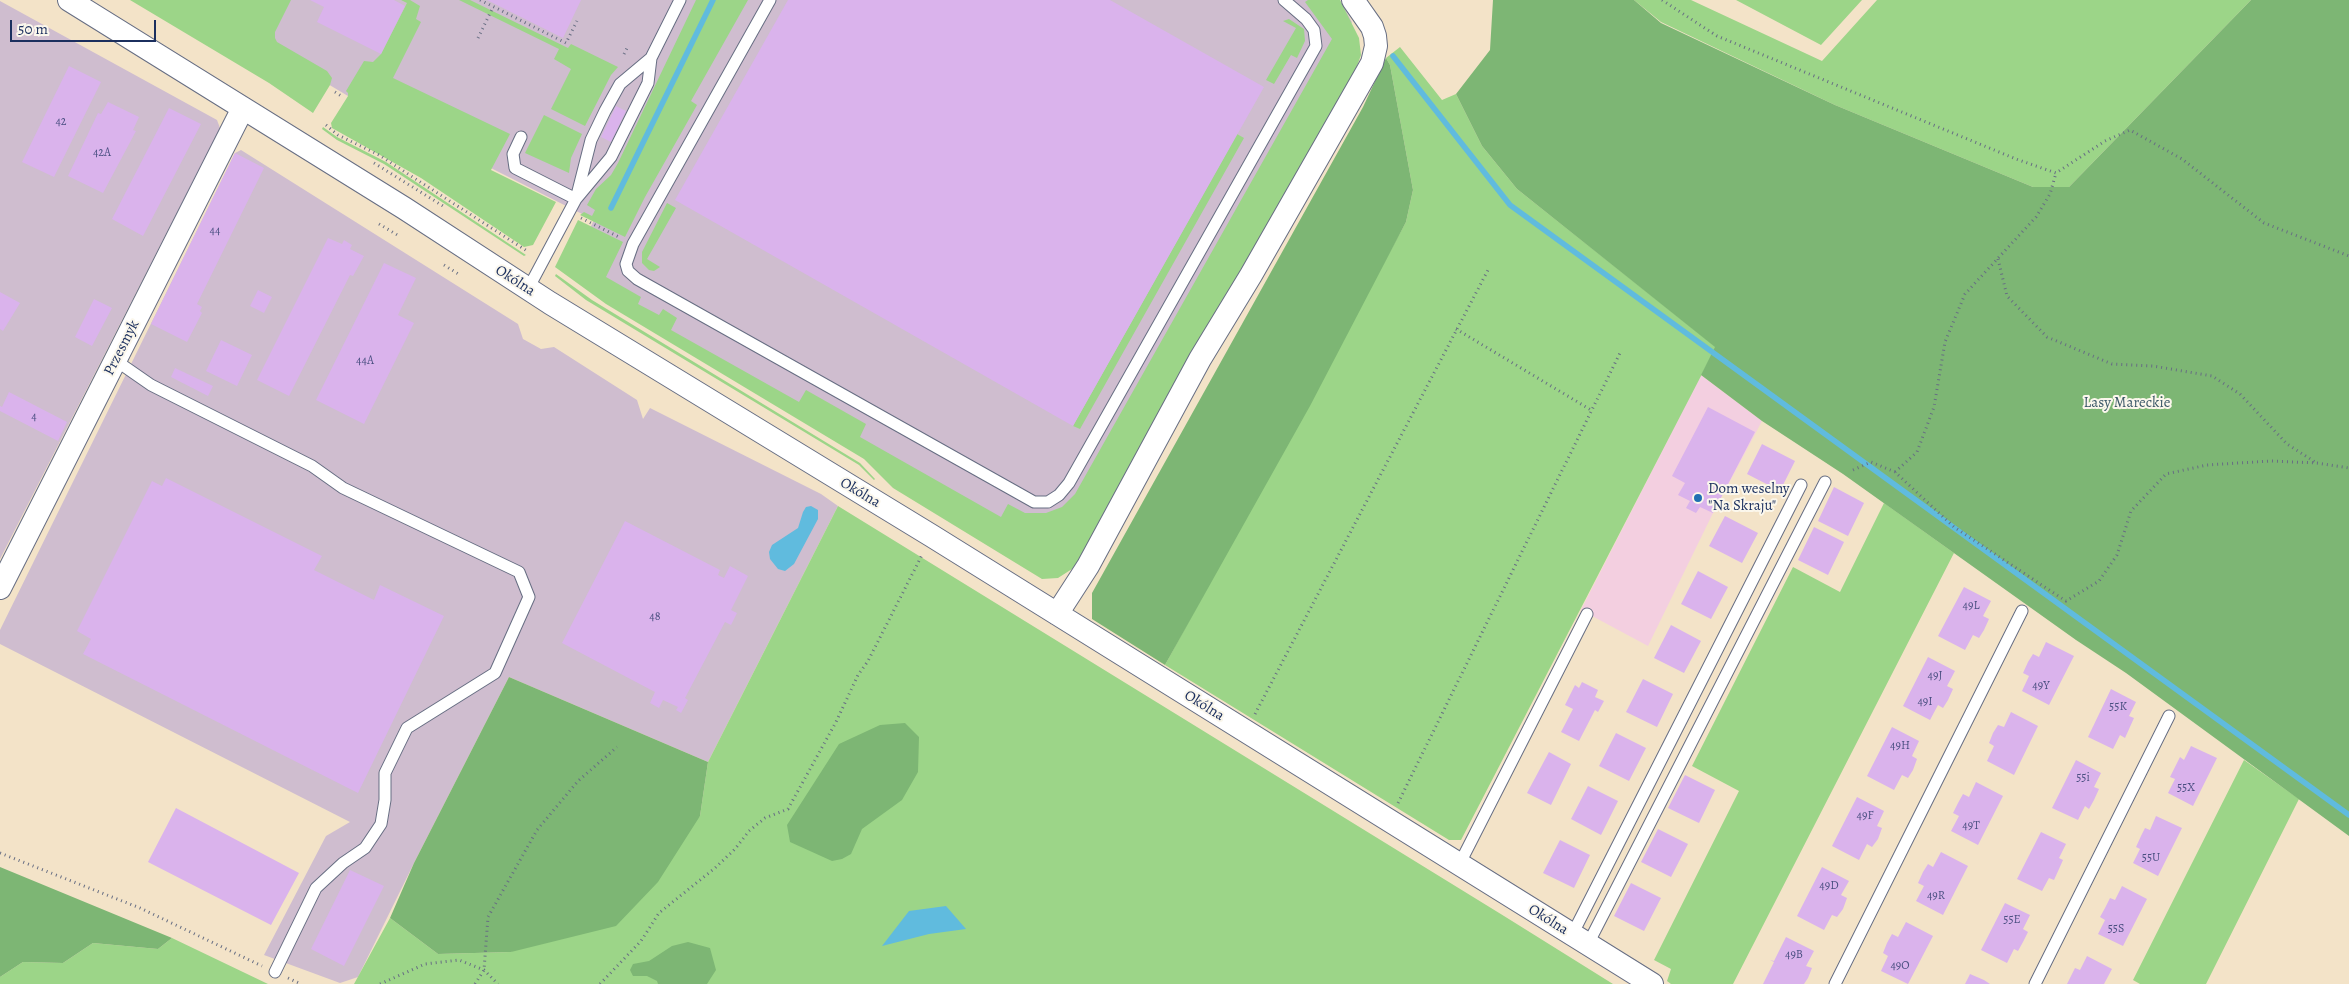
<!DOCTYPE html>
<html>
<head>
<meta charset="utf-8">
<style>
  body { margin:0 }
  #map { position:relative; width:2349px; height:984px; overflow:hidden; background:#f3e3c8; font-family:Alegreya,serif }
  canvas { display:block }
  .scale { position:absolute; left:10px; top:20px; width:146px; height:22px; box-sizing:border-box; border:2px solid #1b2f5e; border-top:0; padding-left:6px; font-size:15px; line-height:18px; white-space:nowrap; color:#1b2f5e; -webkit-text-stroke:4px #fbf7ec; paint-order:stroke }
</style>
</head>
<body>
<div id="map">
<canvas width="2349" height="984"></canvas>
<div class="scale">50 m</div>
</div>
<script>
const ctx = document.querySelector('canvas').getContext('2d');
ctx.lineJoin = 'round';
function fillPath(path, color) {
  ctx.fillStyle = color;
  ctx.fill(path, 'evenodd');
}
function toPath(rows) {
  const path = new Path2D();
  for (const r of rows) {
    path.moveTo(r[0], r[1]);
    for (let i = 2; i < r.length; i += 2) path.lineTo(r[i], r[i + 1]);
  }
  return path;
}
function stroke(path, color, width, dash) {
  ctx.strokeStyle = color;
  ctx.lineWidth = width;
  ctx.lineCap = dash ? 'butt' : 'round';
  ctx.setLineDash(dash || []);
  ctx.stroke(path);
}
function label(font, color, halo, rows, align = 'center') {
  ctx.font = font + ' Alegreya,serif';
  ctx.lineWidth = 4;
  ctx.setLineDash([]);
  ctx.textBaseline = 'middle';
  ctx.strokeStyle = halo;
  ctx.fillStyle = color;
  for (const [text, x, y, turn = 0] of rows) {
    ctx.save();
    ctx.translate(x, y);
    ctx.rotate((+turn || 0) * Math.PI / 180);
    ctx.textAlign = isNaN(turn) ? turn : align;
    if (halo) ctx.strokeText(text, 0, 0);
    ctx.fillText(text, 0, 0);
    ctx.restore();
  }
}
const built = toPath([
  [1701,375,1762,421,1713,513,1648,646,1581,610]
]);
const industrial = toPath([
  [187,0,1340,0,1352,22,1061,574,570,270,594,220,348,96],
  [0,1,217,120,220,128,0,559],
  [241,150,518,324,523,339,541,349,554,347,637,400,643,419,650,408,821,494,838,506,708,762,509,677,414,863,358,977,340,983,264,955,326,836,350,822,0,644,0,630,235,153]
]);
const green = toPath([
  [130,0,291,0,275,32,275,38,277,42,327,71,332,78,330,85,313,113,269,83],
  [401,0,410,0,420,6,416,19,421,22,393,78,510,134,491,170,556,202,533,245,524,247,421,178,332,128,331,123,348,96,348,93,346,91,364,61,373,62,381,54,407,3],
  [459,0,470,0,568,48,571,44,618,67,611,75,585,126,551,109,571,69,554,59,559,49],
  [696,0,748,0,691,101,697,105,645,197,625,237,580,215,584,212,592,216,595,210,587,205,596,189,611,175,618,163],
  [1308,0,1340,0,1359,38,1361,55,1357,66,1084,556,1072,569,1058,578,1042,579,893,488,864,459,606,304,555,267,578,220,623,242,606,277,641,297,638,304,659,315,663,309,677,318,671,330,799,402,806,390,866,424,860,437,1001,517,1008,504,1025,513,1046,513,1062,507,1075,494,1332,39,1305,2],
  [1634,0,1691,0,1822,61,1877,0,2251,0,2069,187,2033,187,1835,105,1661,22],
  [1736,0,1862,0,1821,45],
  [1289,19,1304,29,1305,41,1297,58,1291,55,1274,84,1266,80,1296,28,1283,21],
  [1400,47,1442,100,1456,94,1482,146,1517,189,1716,347,1461,840,1449,840,1165,665,1406,222,1413,190,1390,65,1386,58],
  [544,115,582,134,571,158,569,173,525,153],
  [323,127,337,137,386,162,526,255,524,256,384,164,337,140,322,129],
  [1237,134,1244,138,1080,429,1073,426],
  [667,203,676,208,647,259,660,267,654,271,649,270,642,263,642,252],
  [556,274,592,300,860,463,875,479,874,480,859,465,586,300,555,276],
  [1884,503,1954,553,1733,984,1671,984,1667,981,1671,969,1654,960,1739,791,1692,766,1793,567,1840,592],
  [838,506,1504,916,1613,984,354,984,390,918,438,954,511,952,700,816,708,762],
  [2244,760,2299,799,2206,984,2140,984,2133,980],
  [172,938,268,984,0,984,0,977,23,962,63,963,93,943,158,949]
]);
const forest = toPath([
  [1493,0,1634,0,1661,23,1835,105,2033,187,2069,187,2251,0,2349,0,2349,836,2126,673,2076,640,1843,474,1762,421,1701,375,1715,347,1517,189,1482,146,1456,94,1490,50],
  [1386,58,1390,65,1413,190,1406,222,1310,406,1165,665,1092,619,1092,593,1363,107],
  [509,677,708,762,700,816,658,882,616,926,511,952,438,954,390,918,414,863],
  [905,723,919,737,918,772,902,800,862,829,851,854,842,859,832,861,790,842,787,825,839,744,880,725],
  [0,867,172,938,158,949,93,943,63,963,23,962,0,977],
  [688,942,710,948,716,970,707,984,658,984,657,981,647,976,633,976,630,970,633,964,649,961,672,946]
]);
const water = toPath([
  [811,506,818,510,818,519,794,564,785,571,778,569,770,559,769,552,772,545,798,528,803,512,806,507],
  [946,906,966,929,929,934,882,946,909,911]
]);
const stream = toPath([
  [1393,56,1510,205,2349,815],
  [611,208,713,0]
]);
const building = toPath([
  [310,0,394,0,405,6,381,54,317,22,324,7],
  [487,0,581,0,563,38],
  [788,0,1110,0,1264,87,1073,426,675,200],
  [69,66,101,82,54,177,22,162],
  [108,102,139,117,133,130,136,131,103,193,68,176,98,113,101,114],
  [616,106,626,111,611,142,601,137],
  [169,108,201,124,143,236,112,219],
  [235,153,264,168,197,304,202,307,200,311,202,313,187,342,151,324],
  [328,238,342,244,344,240,352,245,350,249,364,256,353,276,350,275,289,396,257,380],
  [384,263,416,278,398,315,414,323,364,424,316,400],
  [258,290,272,297,264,313,250,306],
  [0,292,20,303,3,331,0,329],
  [94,299,112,308,92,346,75,337],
  [221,340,252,355,237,386,206,371],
  [175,368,213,386,208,396,171,377],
  [9,392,67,422,58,441,0,411,0,406,2,407],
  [1708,407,1755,432,1713,513,1700,507,1696,513,1686,508,1690,501,1678,495,1685,483,1672,476],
  [1762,444,1795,461,1780,491,1747,474],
  [166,478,322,556,314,570,374,600,380,585,444,616,358,793,83,654,91,639,77,631,152,481,162,486],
  [1834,487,1864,503,1848,536,1818,521],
  [1725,516,1758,533,1742,563,1709,546],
  [625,521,720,570,718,575,724,578,730,566,748,576,731,610,737,613,731,625,725,622,685,698,688,700,681,713,676,710,678,707,663,700,659,708,650,703,655,692,562,643],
  [1814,527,1844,542,1828,575,1798,560],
  [1698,571,1728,587,1711,619,1681,604],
  [1964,587,1991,601,1983,616,1989,619,1984,630,1979,638,1973,635,1965,650,1938,636],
  [1671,625,1701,641,1684,673,1654,658],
  [2046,642,2074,656,2049,705,2022,691,2029,676,2023,673,2028,662,2033,654,2039,657],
  [1928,657,1955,671,1947,686,1953,689,1948,700,1943,708,1938,705,1930,720,1903,706],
  [1643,679,1673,694,1657,727,1626,712],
  [1582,682,1598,690,1595,697,1604,701,1598,712,1595,710,1579,741,1561,732,1573,709,1565,705,1575,685,1579,688],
  [2111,689,2136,702,2129,716,2134,718,2125,738,2120,735,2113,749,2088,737],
  [2011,712,2038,726,2014,775,1987,761,1994,746,1989,743,1993,733,1998,725,2004,727],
  [1892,727,1919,741,1912,756,1917,759,1913,770,1908,778,1902,775,1894,790,1867,776],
  [1616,733,1646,748,1629,781,1599,766],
  [2191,746,2217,758,2193,806,2168,793,2175,779,2170,777,2180,757,2184,760],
  [1549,752,1571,764,1551,805,1527,793],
  [2076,760,2101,773,2094,787,2099,789,2094,800,2089,809,2085,806,2078,820,2052,808],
  [1685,775,1715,790,1699,823,1668,808],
  [1976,782,2003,796,1978,845,1951,831,1959,816,1953,813,1958,803,1963,794,1969,797],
  [1588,786,1618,801,1601,835,1571,819],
  [1857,797,1884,811,1877,826,1882,828,1878,839,1872,847,1867,844,1859,860,1832,846],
  [176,808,299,873,271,925,148,862],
  [2156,816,2182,828,2158,876,2133,863,2140,849,2136,847,2141,836,2145,828,2150,830],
  [1658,829,1688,844,1671,877,1641,862],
  [2041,832,2066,844,2059,858,2063,860,2059,869,2054,880,2049,878,2042,891,2017,879],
  [1560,840,1590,855,1574,888,1543,873],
  [1941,852,1968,866,1943,915,1916,901,1924,886,1918,883,1923,872,1928,864,1933,867],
  [1822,867,1849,881,1841,895,1847,898,1843,909,1837,917,1832,915,1824,930,1797,916],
  [350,870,384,886,344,966,311,949],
  [1631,883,1661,898,1644,931,1614,916],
  [2122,886,2147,899,2123,946,2098,934,2105,920,2100,917,2105,908,2110,898,2115,900],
  [2005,903,2030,915,2023,929,2028,932,2023,942,2018,951,2014,949,2007,963,1981,950],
  [1906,922,1933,936,1908,984,1881,971,1888,956,1883,953,1887,943,1892,934,1898,937],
  [1786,937,1814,951,1806,966,1812,968,1808,978,1804,984,1763,984,1774,962,1770,960,1774,961],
  [2087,956,2112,969,2104,984,2067,984,2075,968,2080,970],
  [1970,974,1984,980,1990,984,1965,984]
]);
const path = toPath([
  [480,0,566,43,577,21],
  [1662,0,1717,36,2016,159,2056,173,2105,141,2130,130,2182,159,2264,223,2349,256],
  [478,38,493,7],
  [624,54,628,46],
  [335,92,343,97],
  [326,125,338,135,379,155,408,174,527,251],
  [374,163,443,206],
  [581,218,621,238],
  [379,224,399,236],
  [1998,259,2007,296,2047,337,2112,364,2153,366,2212,376,2240,394,2287,444,2315,462],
  [444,265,460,275],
  [1456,329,1591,410],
  [1853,470,1871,462,1895,472,1954,527,2066,601,2099,581,2117,555,2131,511,2166,474,2207,465,2271,461,2317,463,2349,468],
  [1895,472,1917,452,1934,407,1945,342,1965,294,2036,217,2050,194,2056,173],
  [1255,714,1488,270],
  [1398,803,1620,353],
  [0,853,140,908,262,966],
  [288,978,301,984],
  [380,984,425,964,459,960,484,970,498,984],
  [475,984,484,970,488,917,537,830,578,781,617,747],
  [600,984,641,941,659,913,715,868,735,849,749,831,765,818,788,809,836,722,858,675,868,661,923,553]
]);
const service = toPath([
  [770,0,633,244,626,264,628,271,637,279,1034,502,1048,502,1059,495,1069,483,1316,46,1314,30,1306,19,1284,0],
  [521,137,513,154,515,168,576,199],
  [577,195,591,140,605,111,620,84,651,58],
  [528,289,576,199,611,157,648,83,651,58,680,0],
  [115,360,151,385,312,466,343,488,519,572,529,597,495,673,407,728,385,773,385,800,381,824,365,848,343,863,316,888,275,972],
  [1459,865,1587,614],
  [1572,935,1801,485],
  [1588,944,1825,482],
  [1835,984,2022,611],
  [2035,984,2169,716]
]);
const minor = toPath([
  [69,0,404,208,550,303,932,536,1652,984],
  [0,588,243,108],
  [1057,614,1088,566,1200,359,1251,275,1372,63,1376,46,1375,36,1372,27,1353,0]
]);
const markers = [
  [1698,498,5,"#1f6fb2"]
];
const numberNames = [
  ["42",61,122],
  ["42A",102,153],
  ["44",215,231],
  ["44A",365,361],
  ["4",34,417],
  ["49L",1971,606],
  ["48",655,617],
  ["49J",1935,676],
  ["49Y",2041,686],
  ["49I",1925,702],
  ["55K",2118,707],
  ["49H",1900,746],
  ["55i",2083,778],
  ["55X",2186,788],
  ["49F",1865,816],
  ["49T",1971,826],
  ["55U",2151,858],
  ["49D",1829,886],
  ["49R",1936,896],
  ["55E",2012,920],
  ["55S",2116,929],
  ["49B",1794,955],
  ["49O",1900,966]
];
const streetNames = [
  ["Okólna",515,281,33],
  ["Przesmyk",122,348,-63],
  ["Okólna",860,493,31],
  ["Okólna",1204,706,32],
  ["Okólna",1548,920,32]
];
const parkNames = [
  ["Lasy Mareckie",2127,403]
];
const poiNames = [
  ["Dom weselny",1708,489],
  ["\"Na Skraju\"",1708,506]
];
fillPath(built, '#f3cfe0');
fillPath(industrial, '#cfbdcf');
fillPath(green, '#9cd588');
fillPath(forest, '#7db674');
fillPath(water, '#60bbde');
stroke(stream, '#60bbde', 5.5);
fillPath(building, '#dab3ec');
stroke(service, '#676e83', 13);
stroke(minor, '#676e83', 24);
stroke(path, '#676e83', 3, [1, 4]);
stroke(service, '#fff', 11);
stroke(minor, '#fff', 22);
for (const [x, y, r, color] of markers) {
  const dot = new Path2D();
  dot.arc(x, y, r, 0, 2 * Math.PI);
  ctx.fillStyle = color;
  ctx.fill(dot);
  stroke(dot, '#fbf7ec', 2);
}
label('12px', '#4b5082', null, numberNames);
label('15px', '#1b2f5e', '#fbf7ec', streetNames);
label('15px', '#3b5868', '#fbf7ec', parkNames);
label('15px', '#1b2f5e', '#fbf7ec', poiNames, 'left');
</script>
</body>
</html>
